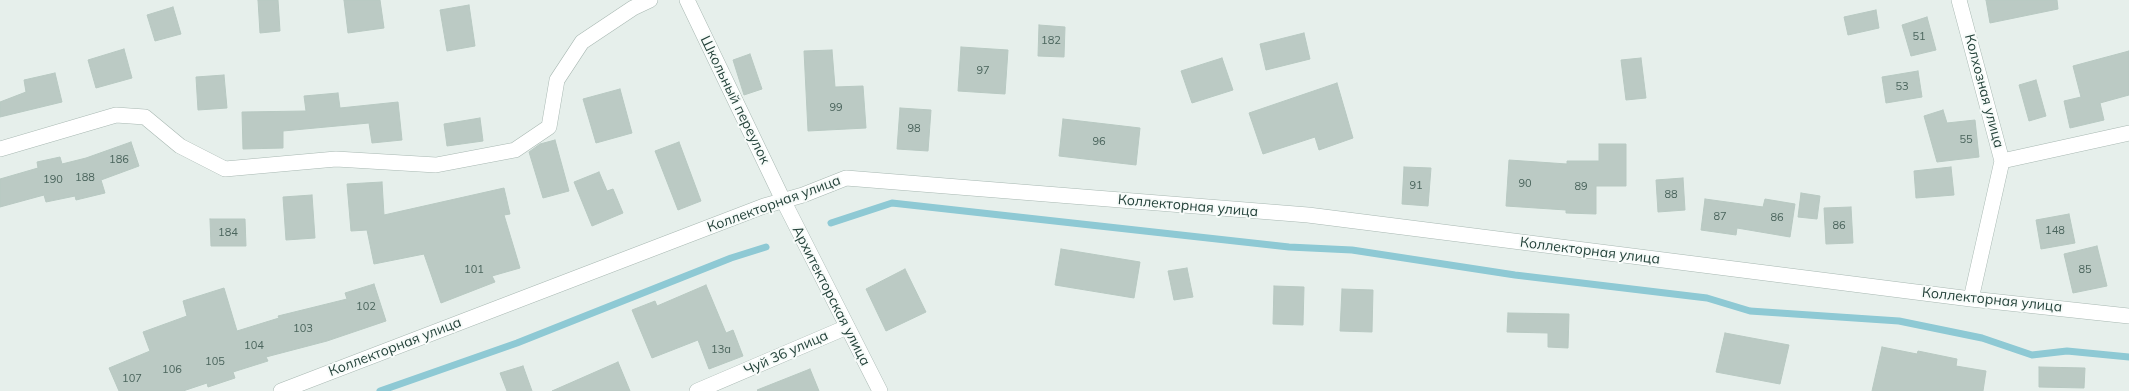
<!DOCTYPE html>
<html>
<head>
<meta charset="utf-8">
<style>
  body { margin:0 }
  canvas { display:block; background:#e6efeb }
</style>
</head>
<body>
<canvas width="2129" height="391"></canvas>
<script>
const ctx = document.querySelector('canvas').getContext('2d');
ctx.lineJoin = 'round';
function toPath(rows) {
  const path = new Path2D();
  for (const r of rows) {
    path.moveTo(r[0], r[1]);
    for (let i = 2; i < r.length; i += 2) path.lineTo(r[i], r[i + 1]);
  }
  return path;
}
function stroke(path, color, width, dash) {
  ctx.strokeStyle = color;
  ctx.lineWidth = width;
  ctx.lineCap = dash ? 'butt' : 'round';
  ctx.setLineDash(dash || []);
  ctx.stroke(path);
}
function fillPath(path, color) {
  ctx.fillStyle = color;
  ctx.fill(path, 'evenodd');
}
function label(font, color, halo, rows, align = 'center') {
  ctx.font = font + ' Mulish,sans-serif';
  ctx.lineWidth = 4;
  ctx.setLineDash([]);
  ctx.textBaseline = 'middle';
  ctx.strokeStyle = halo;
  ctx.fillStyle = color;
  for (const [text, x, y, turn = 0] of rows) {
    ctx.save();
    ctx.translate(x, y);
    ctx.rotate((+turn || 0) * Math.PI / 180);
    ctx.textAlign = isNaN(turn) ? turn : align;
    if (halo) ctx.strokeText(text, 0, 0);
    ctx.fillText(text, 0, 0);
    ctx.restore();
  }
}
const stream = toPath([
  [831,223,892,203,1289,247,1352,250,1515,275,1707,298,1750,311,1899,321,1982,338,2032,355,2067,351,2129,357],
  [380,391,517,343,731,258,766,247]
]);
const building = toPath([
  [258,0,278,0,280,31,260,33,258,0],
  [344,0,380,0,384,28,348,33,344,0],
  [1986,0,2057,0,2058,9,1990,23,1986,0],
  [469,5,475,46,447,51,440,10,469,5],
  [173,7,181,34,155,41,147,15,173,7],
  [1876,10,1879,28,1848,35,1844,17,1876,10],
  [1927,17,1936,50,1911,56,1902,25,1927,17],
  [1039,25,1065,27,1064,57,1038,56,1039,25],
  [1304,33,1310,59,1266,70,1260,44,1304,33],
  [961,47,1008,50,1005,94,958,91,961,47],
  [124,49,132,78,96,88,88,60,124,49],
  [832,50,835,87,863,86,866,128,808,131,804,51,832,50],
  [2129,51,2129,95,2100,103,2104,120,2070,128,2064,101,2081,97,2073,66,2129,51],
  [750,54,762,89,744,95,733,60,750,54],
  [1222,58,1233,90,1192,103,1181,71,1222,58],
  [1641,58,1646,98,1626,100,1621,60,1641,58],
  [1918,71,1922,97,1886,103,1882,77,1918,71],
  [55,73,62,102,0,117,0,102,26,92,24,80,55,73],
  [224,75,227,108,198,110,196,77,224,75],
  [2036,80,2046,116,2029,121,2019,85,2036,80],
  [1337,83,1353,138,1319,150,1315,137,1263,154,1249,113,1337,83],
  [620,89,632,133,596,143,583,99,620,89],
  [338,93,340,108,398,102,402,140,372,143,369,123,283,131,283,148,243,149,242,112,306,111,304,96,338,93],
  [900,108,931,110,928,151,897,149,900,108],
  [1943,110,1947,123,1975,120,1979,157,1937,162,1924,116,1943,110],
  [480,118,483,141,447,146,444,124,480,118],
  [1063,119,1140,128,1136,165,1059,156,1063,119],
  [555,140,569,191,543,198,529,152,540,144,555,140],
  [131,142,139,166,101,180,105,193,76,200,75,196,46,202,44,195,0,207,0,179,38,168,37,162,60,157,62,164,86,158,131,142],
  [679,142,701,201,678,210,655,151,679,142],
  [1599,144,1626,144,1626,186,1596,186,1596,214,1566,213,1566,210,1506,206,1509,160,1567,164,1567,161,1599,161,1599,144],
  [1404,167,1431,168,1428,206,1402,204,1404,167],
  [1951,167,1954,195,1916,198,1914,171,1951,167],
  [599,172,607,191,613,189,623,213,592,226,574,182,599,172],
  [1683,178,1685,210,1658,212,1656,180,1683,178],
  [382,182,384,215,504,188,510,214,504,215,520,268,492,276,495,282,441,303,424,254,374,264,367,230,351,231,347,184,382,182],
  [1801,193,1820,196,1817,219,1798,217,1801,193],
  [312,195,315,238,286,240,283,197,312,195],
  [1705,199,1763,207,1765,199,1795,204,1790,237,1737,228,1736,235,1701,230,1705,199],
  [1851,207,1853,243,1826,244,1824,208,1851,207],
  [2069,214,2075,243,2041,249,2036,220,2069,214],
  [210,219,245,219,246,246,211,246,210,219],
  [2097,246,2107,286,2073,293,2064,254,2097,246],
  [1061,249,1140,262,1134,298,1055,285,1061,249],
  [1187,268,1193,297,1174,300,1168,271,1187,268],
  [905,269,926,312,886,331,866,289,905,269],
  [374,284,386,321,327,341,266,357,268,361,233,372,235,378,208,387,207,383,183,391,119,391,109,368,150,351,143,332,187,316,183,301,224,288,237,331,279,318,278,316,347,299,345,293,374,284],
  [706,285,726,333,733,330,743,356,709,369,698,340,652,358,632,310,655,301,657,306,706,285],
  [1274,286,1304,287,1303,325,1273,324,1274,286],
  [1342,289,1373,290,1372,332,1340,331,1342,289],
  [1508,313,1569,314,1568,348,1548,347,1548,333,1507,332,1508,313],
  [1725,333,1789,345,1780,384,1716,372,1725,333],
  [1882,347,1917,354,1918,351,1957,359,1956,366,1986,371,1983,391,1872,391,1882,347],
  [618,362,630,391,552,391,618,362],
  [523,366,532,391,507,391,500,373,523,366],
  [2039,367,2085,368,2084,388,2039,387,2039,367],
  [810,369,819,391,758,391,757,390,810,369]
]);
const minor = toPath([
  [1959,0,2002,161,1971,299],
  [0,149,116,115,145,117,180,146,225,169,336,159,436,165,515,150,549,127,557,80,582,42,633,8,650,0],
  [2002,161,2129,133],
  [281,391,764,206,803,195,846,178,1308,215,1971,299,2129,316],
  [697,391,847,327]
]);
const tertiary = toPath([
  [687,0,783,200,880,391]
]);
const numberNames = [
  ["51",1919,37],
  ["182",1051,41],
  ["97",983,71],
  ["53",1902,87],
  ["99",836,108],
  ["98",914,129],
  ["55",1966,140],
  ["96",1099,142],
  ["186",119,160],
  ["188",85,178],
  ["190",53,180],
  ["90",1525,184],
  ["91",1416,186],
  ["89",1581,187],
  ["88",1671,195],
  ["87",1720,217],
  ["86",1777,218],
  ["86",1839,226],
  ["148",2055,231],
  ["184",228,233],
  ["101",474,270],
  ["85",2085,270],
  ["102",366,307],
  ["103",303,329],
  ["104",254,346],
  ["13а",721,350],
  ["105",215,362],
  ["106",172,370],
  ["107",132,379]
];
const streetNames = [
  ["Колхозная улица",1984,91,75],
  ["Школьный переулок",735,100,64],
  ["Коллекторная улица",774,204,-20],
  ["Коллекторная улица",1188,206,5],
  ["Коллекторная улица",1590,251,7],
  ["Архитекторская улица",831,296,63],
  ["Коллекторная улица",1992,300,6],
  ["Коллекторная улица",395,347,-21],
  ["Чуй 36 улица",786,353,-24]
];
stroke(stream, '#8ec9d4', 7);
fillPath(building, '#bbcac4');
stroke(building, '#b8c9c2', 1);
stroke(minor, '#a8b8b2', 16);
stroke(tertiary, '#a8b8b2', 16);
stroke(minor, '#fff', 15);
stroke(tertiary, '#fff', 15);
label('11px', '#4a645c', null, numberNames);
label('14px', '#24423a', '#f7fbf9', streetNames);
</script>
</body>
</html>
